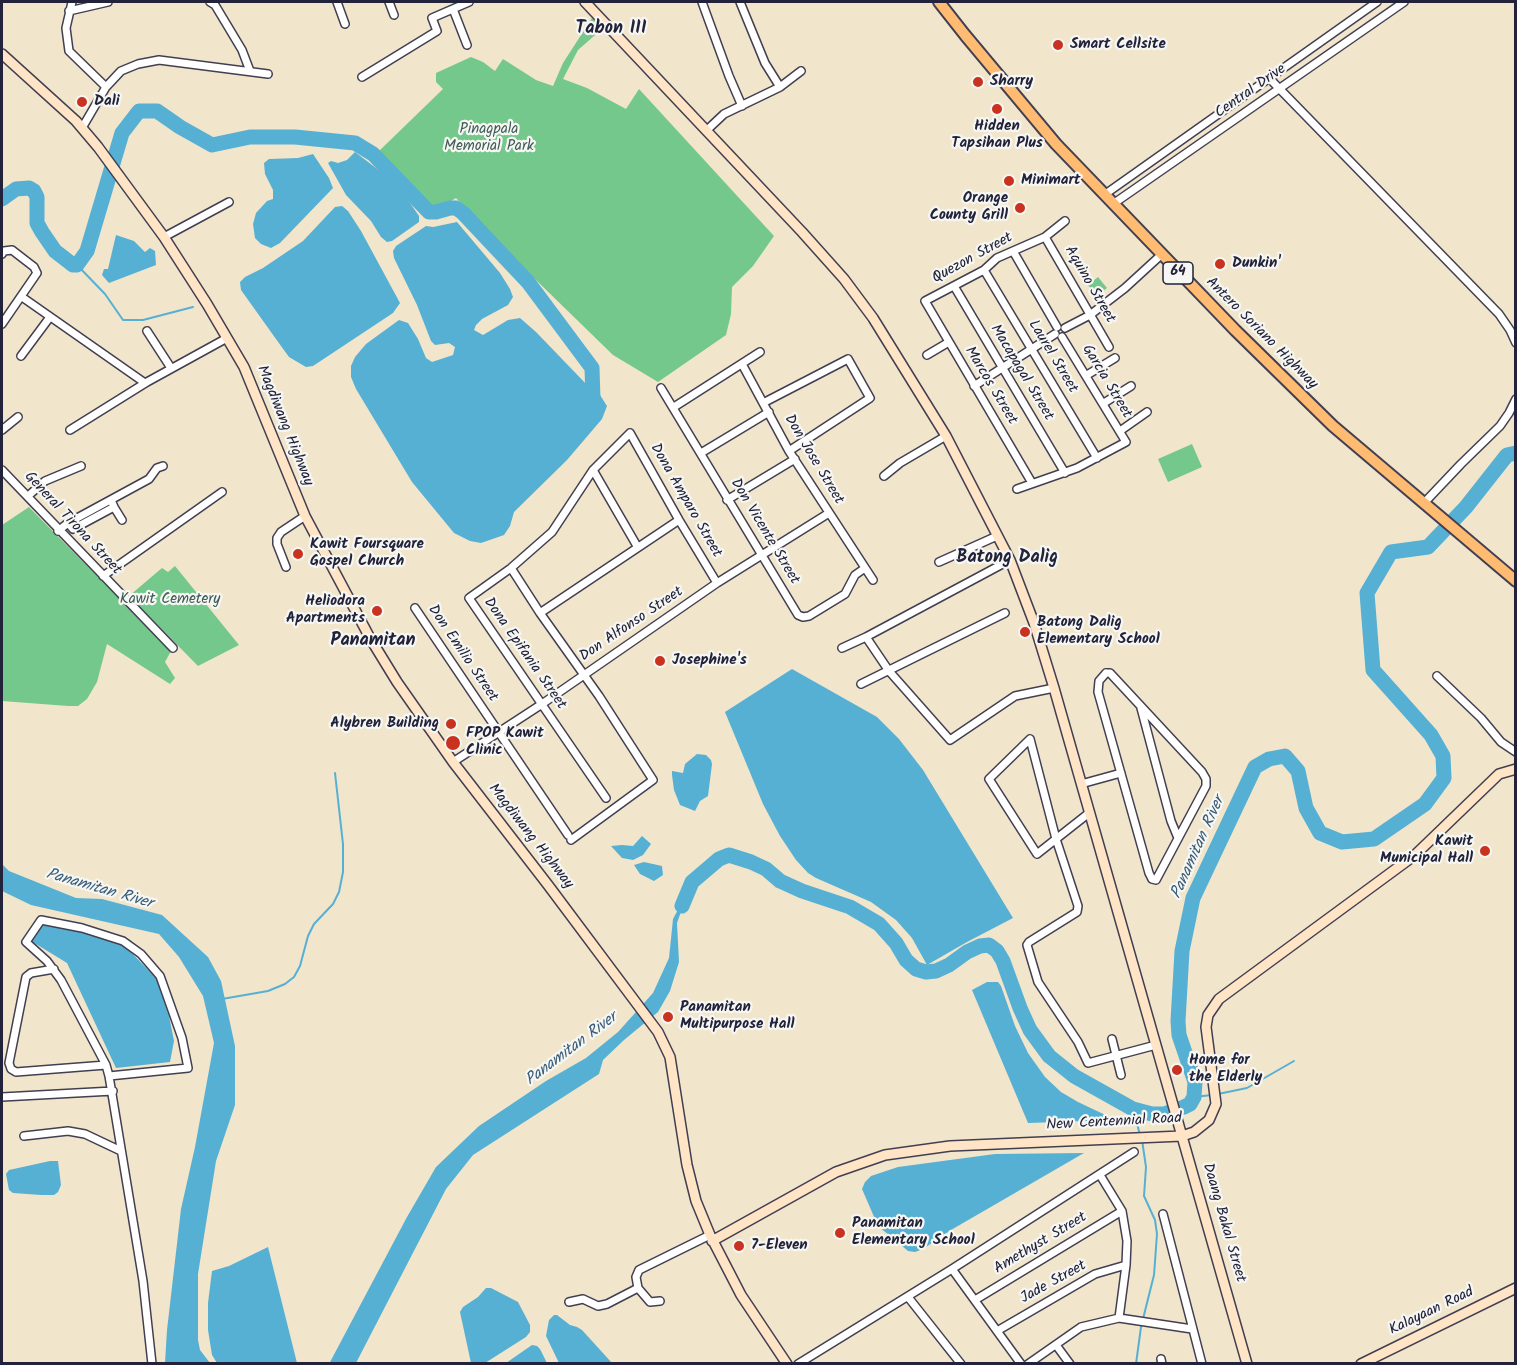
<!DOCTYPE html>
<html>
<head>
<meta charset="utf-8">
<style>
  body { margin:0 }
  #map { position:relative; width:1517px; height:1365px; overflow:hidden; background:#f1e5cc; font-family:Kalam,sans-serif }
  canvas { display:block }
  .frame { position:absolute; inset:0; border:3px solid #22223b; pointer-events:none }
</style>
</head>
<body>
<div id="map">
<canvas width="1517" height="1365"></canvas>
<div class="frame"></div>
</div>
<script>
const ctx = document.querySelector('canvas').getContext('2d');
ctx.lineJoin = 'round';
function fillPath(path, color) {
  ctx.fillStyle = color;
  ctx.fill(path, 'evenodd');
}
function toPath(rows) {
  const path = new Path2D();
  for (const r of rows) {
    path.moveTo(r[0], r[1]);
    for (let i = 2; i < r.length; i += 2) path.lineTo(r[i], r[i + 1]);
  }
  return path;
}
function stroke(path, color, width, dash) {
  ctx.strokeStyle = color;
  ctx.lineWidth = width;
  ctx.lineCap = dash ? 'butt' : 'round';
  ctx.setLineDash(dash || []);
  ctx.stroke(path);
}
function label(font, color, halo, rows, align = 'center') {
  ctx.font = font + ' Kalam,sans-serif';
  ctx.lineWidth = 4.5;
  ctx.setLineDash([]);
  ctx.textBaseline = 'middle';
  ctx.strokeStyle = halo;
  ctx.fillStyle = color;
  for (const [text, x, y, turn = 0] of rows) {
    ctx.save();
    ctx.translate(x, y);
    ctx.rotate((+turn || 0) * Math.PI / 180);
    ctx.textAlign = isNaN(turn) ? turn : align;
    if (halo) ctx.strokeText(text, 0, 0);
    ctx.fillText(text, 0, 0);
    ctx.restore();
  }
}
const green = toPath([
  [592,18,602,29,578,50,563,79,587,88,626,109,639,89,774,236,753,266,732,287,731,314,726,335,658,382,613,355,501,246,456,198,440,208,431,209,377,153,443,89,436,82,436,73,471,57,483,62,495,71,503,59,536,80,553,86,563,63],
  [1098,277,1107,288,1097,296,1088,285],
  [1192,444,1202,467,1168,482,1158,459],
  [29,507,171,651,165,662,175,678,170,684,107,644,97,682,87,699,78,706,68,706,2,701,2,525],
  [175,566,239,645,198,666,129,596,162,568,168,572]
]);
const water = toPath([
  [355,152,397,184,419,216,419,222,392,241,387,242,381,237,371,221,346,195,328,163,331,161,338,163,347,160],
  [313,154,329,178,333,188,280,243,271,248,261,244,255,238,253,224,256,213,267,201,273,199,273,190,265,174,264,163,269,159,298,158],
  [342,206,348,211,361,231,400,303,393,313,313,366,306,367,289,357,281,346,241,290,240,282,245,277,263,268,303,241,335,207],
  [457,222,500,273,510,289,513,297,508,305,482,319,476,325,474,330,483,335,508,320,520,318,536,332,589,387,600,395,607,406,602,419,567,460,514,512,510,526,504,535,481,543,470,541,454,533,412,482,356,389,351,377,351,366,355,357,366,344,399,320,408,323,418,339,426,358,432,362,453,355,455,347,449,343,435,345,431,341,417,305,394,258,393,251,396,246,426,226,433,227],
  [116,235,134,241,145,252,150,248,155,251,156,265,109,283,102,275,104,269,108,269],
  [792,669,877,717,899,739,923,770,1013,918,967,942,927,965,912,938,896,920,871,902,816,878,808,873,796,860,780,836,763,804,725,712],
  [697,754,706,755,711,760,712,764,708,796,700,801,695,811,680,805,674,790,672,775,672,771,683,773,685,764],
  [642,836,651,844,643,855,633,860,622,858,611,846,622,845,633,846],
  [644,862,662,866,663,875,654,881,640,874,634,865],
  [2,864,9,871,76,898,102,899,162,915,208,957,221,981,235,1046,235,1105,216,1161,198,1274,198,1340,200,1350,210,1363,165,1363,167,1330,181,1209,195,1147,214,1043,203,996,179,957,159,934,31,905,2,891],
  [689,889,677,923,679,962,670,991,658,1012,624,1040,603,1060,599,1074,473,1155,446,1189,356,1363,329,1364,407,1217,436,1167,479,1126,546,1081,586,1058,618,1032,653,993,669,958,673,919],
  [42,921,122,943,156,978,169,1016,174,1041,170,1062,116,1068,67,963,31,941],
  [987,982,998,982,1001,986,1015,1026,1028,1053,1045,1077,1061,1092,1078,1102,1116,1120,1028,1123,972,990],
  [1084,1153,951,1230,923,1249,915,1252,908,1251,878,1226,862,1189,865,1182,871,1176,898,1167,995,1154],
  [50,1161,58,1161,61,1185,58,1192,54,1195,41,1195,13,1193,9,1190,6,1174,9,1170],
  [268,1247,297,1363,217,1363,212,1355,208,1330,208,1303,212,1271,229,1266],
  [486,1288,491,1288,518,1302,530,1325,530,1332,526,1337,485,1363,471,1363,460,1312,463,1307,478,1297],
  [554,1315,557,1315,570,1325,577,1327,582,1330,612,1363,559,1363,546,1336,549,1320],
  [532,1345,537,1346,540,1349,547,1363,506,1363]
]);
const stream = toPath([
  [77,265,105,294,123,320,143,320,193,307],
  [222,999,268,991,285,984,294,977,300,966,308,936,314,924,333,904,339,892,343,872,343,844,335,773],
  [1218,1094,1247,1088,1294,1061],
  [1194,1097,1212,1095],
  [1133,1109,1140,1135],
  [1136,1364,1141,1327,1154,1275,1157,1234,1155,1220,1144,1196,1146,1167,1142,1140]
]);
const river = toPath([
  [2,199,16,189,29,188,34,191,37,197,37,223,42,232,55,251,73,265,77,265,87,251,122,133,139,111,157,111,180,127,212,145,250,137,295,137,355,143,373,154,429,212,436,212,450,208,456,208,463,213,510,263,528,282,592,368,593,399],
  [682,906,692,882,719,859,729,855,751,862,766,869,780,881,802,891,850,907,879,924,896,943,906,960,916,969,926,972,936,971,949,965,967,952,980,946,989,945,997,951,1003,961,1020,1008,1030,1030,1049,1056,1074,1076,1133,1109,1152,1114,1164,1114,1184,1107,1190,1104,1194,1097,1195,1082,1179,1035,1178,1021,1182,951,1193,898,1255,767,1269,759,1285,756,1298,771,1306,808,1320,833,1342,842,1374,839,1425,804,1444,778,1443,756,1431,735,1373,670,1367,593,1391,552,1428,547,1466,507,1507,455,1516,453]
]);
const street = toPath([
  [72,2,66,28,69,51,106,87],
  [210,2,215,5,242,50,250,71],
  [337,2,345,24],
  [389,2,394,15],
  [702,2,729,76,742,106],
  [740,2,765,63,780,87],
  [453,9,467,45],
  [69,11,108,2],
  [362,77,437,31,432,18,469,2],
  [1269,78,1499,314,1510,330,1516,343],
  [82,128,106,87,121,71,138,64,159,60,268,74],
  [707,130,724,114,780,87,801,71],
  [1104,195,1377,2],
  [1113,204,1404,2],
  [164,237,229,202],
  [1045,237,1109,347],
  [1013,251,1057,327],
  [2,254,4,251,12,250,34,267,37,273,2,324],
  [984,270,1097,458],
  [954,286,1065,473],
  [22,297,145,383],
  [1065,328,1090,315,1125,288,1161,255],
  [147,331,171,368],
  [927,355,949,342],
  [21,356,50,317],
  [742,364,789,451,873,580],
  [1087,375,1115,358],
  [974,386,1055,334],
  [661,388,798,615,803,617,809,616,845,594,855,575,865,568],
  [763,403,848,359,870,398,789,451],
  [1104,403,1131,386],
  [674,407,760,352],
  [2,430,18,417],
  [70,430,147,382,227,338],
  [1120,431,1147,412],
  [701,453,769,412],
  [2,470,173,648],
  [593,470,637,546],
  [884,476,900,463,946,436],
  [1032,483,925,301,984,270,997,258,1045,237,1065,221],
  [1017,489,1077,468,1126,442,1062,337],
  [28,496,45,481,81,466],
  [727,500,795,459],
  [1424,503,1461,464,1500,426,1509,413,1516,399],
  [114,507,122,520],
  [68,523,73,529,114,507,111,500],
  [58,531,68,523,149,479,157,468,163,466],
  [939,562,997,536],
  [286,567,277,544,277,538,281,532,305,516],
  [511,568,540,613,599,696,653,780,571,840],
  [103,576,222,492],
  [415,608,568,835],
  [540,613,679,520],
  [866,637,889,671,950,740,1015,696,1054,688],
  [842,648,866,637,1010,560],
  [1106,673,1110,673,1202,772,1206,779,1206,786,1156,880,1152,879,1149,873,1098,692,1099,681,1106,673],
  [1437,676,1481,718,1501,742,1516,752],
  [861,684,1005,613],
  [1141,708,1171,821,1178,838],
  [453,762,542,704,717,583,829,513],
  [1081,784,1121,773],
  [606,798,469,598,511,568,552,532,593,470,630,433,679,520,717,583],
  [1089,813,1056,839,1037,854,989,779,1030,739,1056,839,1078,906,1077,912,1029,942,1027,945,1038,982,1078,1042,1088,1063,1156,1045],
  [54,969,31,973,26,977,9,1063,11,1069,16,1072,106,1065],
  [1112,1039,1121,1075],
  [109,1076,188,1068,182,1038,160,976,141,954,123,941,82,928,41,920,26,942,47,961,61,980,106,1065,109,1076,143,1281,152,1364],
  [2,1097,113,1091],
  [24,1136,68,1131,85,1134,121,1151],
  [1100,1175,1122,1211,1127,1241,1126,1265,1119,1318],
  [1163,1214,1202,1364],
  [952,1269,1021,1364],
  [908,1297,961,1364],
  [975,1300,1122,1211],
  [660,1301,650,1302,638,1288,636,1277,639,1270,710,1235],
  [569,1302,583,1299,598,1306,607,1304,638,1288],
  [997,1331,1095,1274,1126,1265],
  [1056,1345,1070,1364],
  [1161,1359,1162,1364],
  [798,1364,952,1269,1134,1152],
  [1028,1364,1081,1327,1119,1318,1192,1329]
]);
const secondary = toPath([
  [585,2,802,232,844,279,873,318,946,436,1010,560,1034,623,1054,688,1247,1364],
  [2,54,76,121,98,147,164,237,207,304,244,367,305,516,370,638,397,682,453,762,548,885,658,1032,670,1057,687,1165,696,1201,710,1235,741,1295,787,1364],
  [712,1241,836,1172,885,1155,950,1146,1182,1136,1194,1132,1209,1120,1216,1104,1206,1027,1208,1015,1219,999,1415,855,1499,774,1516,769],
  [1361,1364,1516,1288]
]);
const primary = toPath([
  [939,2,965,35,1056,144,1235,330,1333,426,1516,581]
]);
const markers = [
  [1058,45,6,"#c8321e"],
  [978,82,6,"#c8321e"],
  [82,102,6,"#c8321e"],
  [997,109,6,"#c8321e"],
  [1009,181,6,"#c8321e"],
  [1020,208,6,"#c8321e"],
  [1220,264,6,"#c8321e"],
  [298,554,6,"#c8321e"],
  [377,611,6,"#c8321e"],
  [1025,632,6,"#c8321e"],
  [660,661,6,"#c8321e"],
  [451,724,6,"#c8321e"],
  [453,743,8,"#c8321e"],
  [1485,851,6,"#c8321e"],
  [668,1017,6,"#c8321e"],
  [1177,1070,6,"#c8321e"],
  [840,1233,6,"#c8321e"],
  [739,1246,6,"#c8321e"]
];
const shields = [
  [1178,273,30]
];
const shieldNames = [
  ["64",1178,273]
];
const poiNames = [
  ["Smart Cellsite",1070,45],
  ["Sharry",990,82],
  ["Dali",94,102],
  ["Hidden",997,127,"center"],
  ["Tapsihan Plus",997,144,"center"],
  ["Minimart",1021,181],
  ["Orange",1008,199,"right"],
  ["County Grill",1008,216,"right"],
  ["Dunkin'",1232,264],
  ["Kawit Foursquare",310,545],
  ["Gospel Church",310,562],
  ["Heliodora",365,602,"right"],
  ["Apartments",365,619,"right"],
  ["Batong Dalig",1037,623],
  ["Elementary School",1037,640],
  ["Josephine's",672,661],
  ["Alybren Building",439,724,"right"],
  ["FPOP Kawit",466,734],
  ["Clinic",466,751],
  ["Kawit",1473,842,"right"],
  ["Municipal Hall",1473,859,"right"],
  ["Panamitan",680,1008],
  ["Multipurpose Hall",680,1025],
  ["Home for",1189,1061],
  ["the Elderly",1189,1078],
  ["Panamitan",852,1224],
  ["Elementary School",852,1241],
  ["7-Eleven",751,1246]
];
const streetNames = [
  ["Central Drive",1251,92,-35],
  ["Quezon Street",973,259,-29],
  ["Aquino Street",1089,285,60],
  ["Antero Soriano Highway",1261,334,45],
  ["Laurel Street",1052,357,59],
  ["Macapagal Street",1021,373,59],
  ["Garcia Street",1106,382,59],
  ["Marcos Street",990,386,59],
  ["Magdiwang Highway",284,426,68],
  ["Don Jose Street",813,460,59],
  ["Dona Amparo Street",685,501,60],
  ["General Tirona Street",72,524,47],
  ["Don Vicente Street",764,532,59],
  ["Don Alfonso Street",632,625,-34],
  ["Don Emilio Street",462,654,56],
  ["Dona Epifania Street",524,654,55],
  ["Magdiwang Highway",530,837,52],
  ["New Centennial Road",1114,1123,-3],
  ["Daang Bakal Street",1223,1223,74],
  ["Amethyst Street",1041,1244,-31],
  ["Jade Street",1054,1283,-29],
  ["Kalayaan Road",1432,1312,-26]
];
const parkNames = [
  ["Pinagpala",489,130],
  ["Memorial Park",489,147],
  ["Kawit Cemetery",170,600]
];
const waterNames = [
  ["Panamitan River",1199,848,-66],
  ["Panamitan River",99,890,16],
  ["Panamitan River",572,1050,-37]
];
const quarterNames = [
  ["Tabon III",611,30],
  ["Batong Dalig",1007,559],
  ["Panamitan",373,642]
];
fillPath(green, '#74c88c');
fillPath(water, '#56b0d3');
stroke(stream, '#56b0d3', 2);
stroke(river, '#56b0d3', 15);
stroke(street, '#413f51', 10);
stroke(secondary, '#413f51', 12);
stroke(primary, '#413f51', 14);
stroke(street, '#fff', 7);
stroke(secondary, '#ffe4c6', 9);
stroke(primary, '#ffbb71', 10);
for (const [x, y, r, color] of markers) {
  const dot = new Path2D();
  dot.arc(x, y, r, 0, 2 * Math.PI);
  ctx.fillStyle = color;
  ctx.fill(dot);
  stroke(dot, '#f6f6f2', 2);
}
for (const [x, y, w] of shields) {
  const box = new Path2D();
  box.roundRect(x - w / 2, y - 11, w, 22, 4.5);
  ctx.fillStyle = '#f6f6f2';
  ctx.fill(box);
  stroke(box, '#22223b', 1.5);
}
label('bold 14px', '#22223b', null, shieldNames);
label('bold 15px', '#22223b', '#f6f6f2', poiNames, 'left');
label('15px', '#22223b', '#f6f6f2', streetNames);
label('15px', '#3f5c57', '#f6f6f2', parkNames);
label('italic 16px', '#375b78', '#f6f6f2', waterNames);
label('bold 18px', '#22223b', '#f6f6f2', quarterNames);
</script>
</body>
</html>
